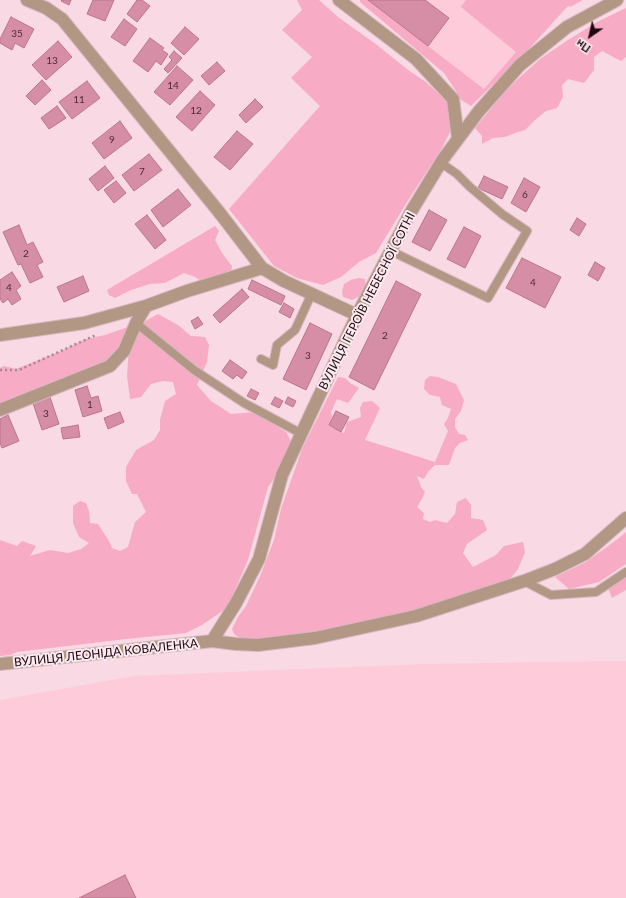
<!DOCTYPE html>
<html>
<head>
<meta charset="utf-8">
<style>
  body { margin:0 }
  #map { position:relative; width:626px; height:898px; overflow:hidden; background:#f9d9e3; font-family:Lato,sans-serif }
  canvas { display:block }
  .north { position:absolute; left:570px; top:16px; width:40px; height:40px; -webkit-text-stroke:3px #fbebf0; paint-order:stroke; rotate:214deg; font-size:11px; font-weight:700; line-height:16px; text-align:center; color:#210711 }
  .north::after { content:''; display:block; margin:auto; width:14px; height:18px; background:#210711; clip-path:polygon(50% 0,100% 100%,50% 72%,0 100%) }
</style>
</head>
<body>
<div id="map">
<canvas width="626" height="898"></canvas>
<div class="north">Пн</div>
</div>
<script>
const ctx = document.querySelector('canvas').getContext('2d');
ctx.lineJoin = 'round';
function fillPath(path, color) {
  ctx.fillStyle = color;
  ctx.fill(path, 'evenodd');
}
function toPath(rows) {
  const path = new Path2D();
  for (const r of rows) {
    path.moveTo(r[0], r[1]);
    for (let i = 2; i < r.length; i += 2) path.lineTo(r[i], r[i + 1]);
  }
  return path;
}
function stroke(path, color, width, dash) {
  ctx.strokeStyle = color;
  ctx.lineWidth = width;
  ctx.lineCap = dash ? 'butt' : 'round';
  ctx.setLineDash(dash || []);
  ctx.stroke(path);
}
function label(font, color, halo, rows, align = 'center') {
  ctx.font = font + ' Lato,sans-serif';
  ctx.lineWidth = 4;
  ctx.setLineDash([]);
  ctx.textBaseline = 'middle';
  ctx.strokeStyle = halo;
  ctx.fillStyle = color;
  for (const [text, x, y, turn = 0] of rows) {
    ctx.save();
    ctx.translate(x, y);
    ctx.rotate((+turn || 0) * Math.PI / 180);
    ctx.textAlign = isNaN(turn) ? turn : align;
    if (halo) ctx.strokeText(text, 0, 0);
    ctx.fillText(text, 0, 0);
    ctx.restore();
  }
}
const built = toPath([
  [368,0,561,0,484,89],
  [626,661,626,898,0,898,0,700,134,676,425,664]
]);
const green = toPath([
  [297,0,319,0,338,17,377,45,408,70,426,82,438,93,450,106,452,128,442,148,407,202,376,253,359,262,341,277,323,285,297,278,274,266,229,209,320,106,291,78,312,57,282,30,302,10],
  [360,0,368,0,484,89,516,52,461,7,466,0,583,0,570,7,568,6,527,51,471,106,458,98,456,91,444,73,360,2],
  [626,8,626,57,621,61,602,51,594,57,594,70,584,83,568,79,562,85,563,97,557,108,546,111,535,120,525,130,515,133,505,137,493,138,482,144,482,136,475,128,506,90,540,59,568,40,599,21],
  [215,226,219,231,215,240,222,253,232,266,231,274,203,282,195,277,184,273,165,283,150,284,131,290,115,298,109,295,107,290],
  [359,278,365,279,366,287,360,296,352,300,343,297,342,292,344,284,351,280],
  [158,314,178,325,191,336,205,337,209,345,207,362,197,385,211,401,231,414,255,412,286,432,291,441,274,479,268,487,248,560,227,608,202,625,186,633,126,639,17,652,10,655,0,656,0,540,17,546,22,541,36,546,30,556,50,550,68,553,81,549,89,543,79,537,73,523,73,506,80,501,86,503,89,511,90,523,98,524,109,541,112,548,120,551,128,547,135,522,146,512,137,494,132,494,126,481,126,467,136,450,154,440,160,430,160,420,165,401,176,394,173,382,163,381,151,384,141,397,130,399,127,376,129,347,142,323],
  [128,327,123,343,107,360,93,368,0,406,0,368,4,366,16,369,59,352,86,339,105,335],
  [430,376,438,377,456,384,464,400,461,411,455,419,455,427,459,434,465,435,468,440,460,443,455,448,449,465,435,465,428,472,424,479,417,476,421,487,425,492,423,497,417,507,424,513,423,519,430,522,435,520,447,523,455,514,457,502,466,498,471,505,471,518,483,520,487,530,467,544,463,553,473,567,496,555,504,546,523,542,525,552,518,569,510,579,500,584,445,604,343,629,243,641,234,634,232,629,238,617,246,606,261,574,274,540,281,509,302,449,338,377,345,378,350,383,359,388,348,403,337,399,331,412,332,417,329,426,344,433,347,422,361,417,360,408,363,402,372,401,380,408,365,440,435,462,448,431,444,424,448,418,451,409,442,405,440,397,430,395,424,389,425,380],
  [626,532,626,564,599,582,569,589,555,577,586,562,619,538],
  [626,576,626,590,612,598,608,588]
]);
const building = toPath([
  [62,0,71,0,69,5,61,1,62,0],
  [93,0,114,0,105,21,87,14,93,0],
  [137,0,142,0,150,6,137,22,127,14,137,0],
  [368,0,425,0,449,18,428,46,368,0],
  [11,17,34,29,24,48,15,43,12,50,0,43,0,39,11,17],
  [124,19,137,29,125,46,111,37,124,19],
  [185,27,199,39,184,55,171,43,185,27],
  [150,38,164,48,162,50,168,54,161,65,156,61,148,72,133,61,150,38],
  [58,41,72,57,46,80,32,65,58,41],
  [174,51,182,58,168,73,164,69,172,60,169,57,174,51],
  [217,62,225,71,209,85,201,76,217,62],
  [177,66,193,80,170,105,154,92,177,66],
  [42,80,51,90,35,105,26,96,42,80],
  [87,81,100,98,72,119,59,102,87,81],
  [200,91,215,105,192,131,176,117,200,91],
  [255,99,263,107,246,123,239,115,255,99],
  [57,106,66,118,49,129,41,118,57,106],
  [120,121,132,138,104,159,92,143,120,121],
  [237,131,253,144,230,170,214,157,237,131],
  [149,154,162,170,134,191,122,175,149,154],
  [105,166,114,178,98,191,89,179,105,166],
  [484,176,508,187,502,199,478,188,484,176],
  [524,178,540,187,526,212,511,203,524,178],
  [116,181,126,193,114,203,104,190,116,181],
  [178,189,191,205,163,227,151,210,178,189],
  [429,210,447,220,430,251,412,242,429,210],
  [147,215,166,240,155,249,135,224,147,215],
  [577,218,586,224,579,236,570,230,577,218],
  [19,225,27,245,33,242,43,262,37,265,43,277,30,283,21,264,18,265,3,232,19,225],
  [464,227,481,236,465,268,447,259,464,227],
  [522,258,561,277,545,308,506,288,522,258],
  [595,262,605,268,598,281,588,275,595,262],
  [12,272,21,286,16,290,21,299,12,305,8,299,3,303,0,299,0,280,12,272],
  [83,276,89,291,64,302,57,287,83,276],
  [252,280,285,296,281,305,248,289,252,280],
  [396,281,421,294,374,390,349,377,396,281],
  [242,289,249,297,220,323,213,315,242,289],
  [284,303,294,309,290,318,279,312,284,303],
  [198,317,203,324,195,329,191,321,198,317],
  [310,323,332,334,306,390,283,379,310,323],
  [230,360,247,372,242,379,237,375,233,379,222,371,230,360],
  [87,386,91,398,98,396,102,411,83,417,75,390,87,386],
  [251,389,259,393,255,400,247,396,251,389],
  [50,397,59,424,42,430,33,403,50,397],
  [275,397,283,401,279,408,271,404,275,397],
  [288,397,296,401,293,407,285,403,288,397],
  [336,411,349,417,341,432,329,425,336,411],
  [120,412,124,422,108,429,104,418,120,412],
  [8,415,19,441,2,448,0,443,0,419,8,415],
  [78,425,80,437,63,439,61,428,78,425],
  [125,875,136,898,79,898,125,875]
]);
const path = toPath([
  [0,370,19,370,96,335]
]);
const lane = toPath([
  [391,251,488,298,527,231,502,214,470,187,457,174,441,163],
  [136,323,194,370,244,403,302,434],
  [261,359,273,365,277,345,295,330,312,293],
  [524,581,551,595,596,592,626,572]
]);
const street = toPath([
  [27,0,46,8,62,19,219,212,262,268,284,281,357,315],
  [339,0,416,59,453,99,458,138],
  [0,335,84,323,146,306],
  [0,410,110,366,124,351,136,323,146,306,187,291,262,268],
  [212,641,236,603,259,559,282,475,357,315,412,210,443,159,479,111,520,65,567,27,617,0],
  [0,664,212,641,236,644,258,645,315,638,416,616,524,581,555,569,585,554,626,518]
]);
const numberNames = [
  ["35",17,34],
  ["13",52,61],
  ["14",173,86],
  ["11",79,100],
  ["12",196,111],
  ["9",112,140],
  ["7",142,172],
  ["6",525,195],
  ["2",26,254],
  ["4",533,283],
  ["4",9,288],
  ["2",385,336],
  ["3",308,356],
  ["1",90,405],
  ["3",46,414]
];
const streetNames = [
  ["ВУЛИЦЯ ГЕРОЇВ НЕБЕСНОЇ СОТНІ",367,301,-63],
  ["ВУЛИЦЯ ЛЕОНІДА КОВАЛЕНКА",106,653,-6]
];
fillPath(built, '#fecbdb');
fillPath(green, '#f7abc4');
fillPath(building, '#d68ea6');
stroke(building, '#bb748c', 1);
stroke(lane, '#d6b7c1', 10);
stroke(street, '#d6b7c1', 14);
stroke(path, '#a58791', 2.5, [2, 3]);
stroke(lane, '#b19784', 8);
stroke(street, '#b19784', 12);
label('10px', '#4e2936', null, numberNames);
label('12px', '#210711', '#fbebf0', streetNames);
</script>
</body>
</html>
